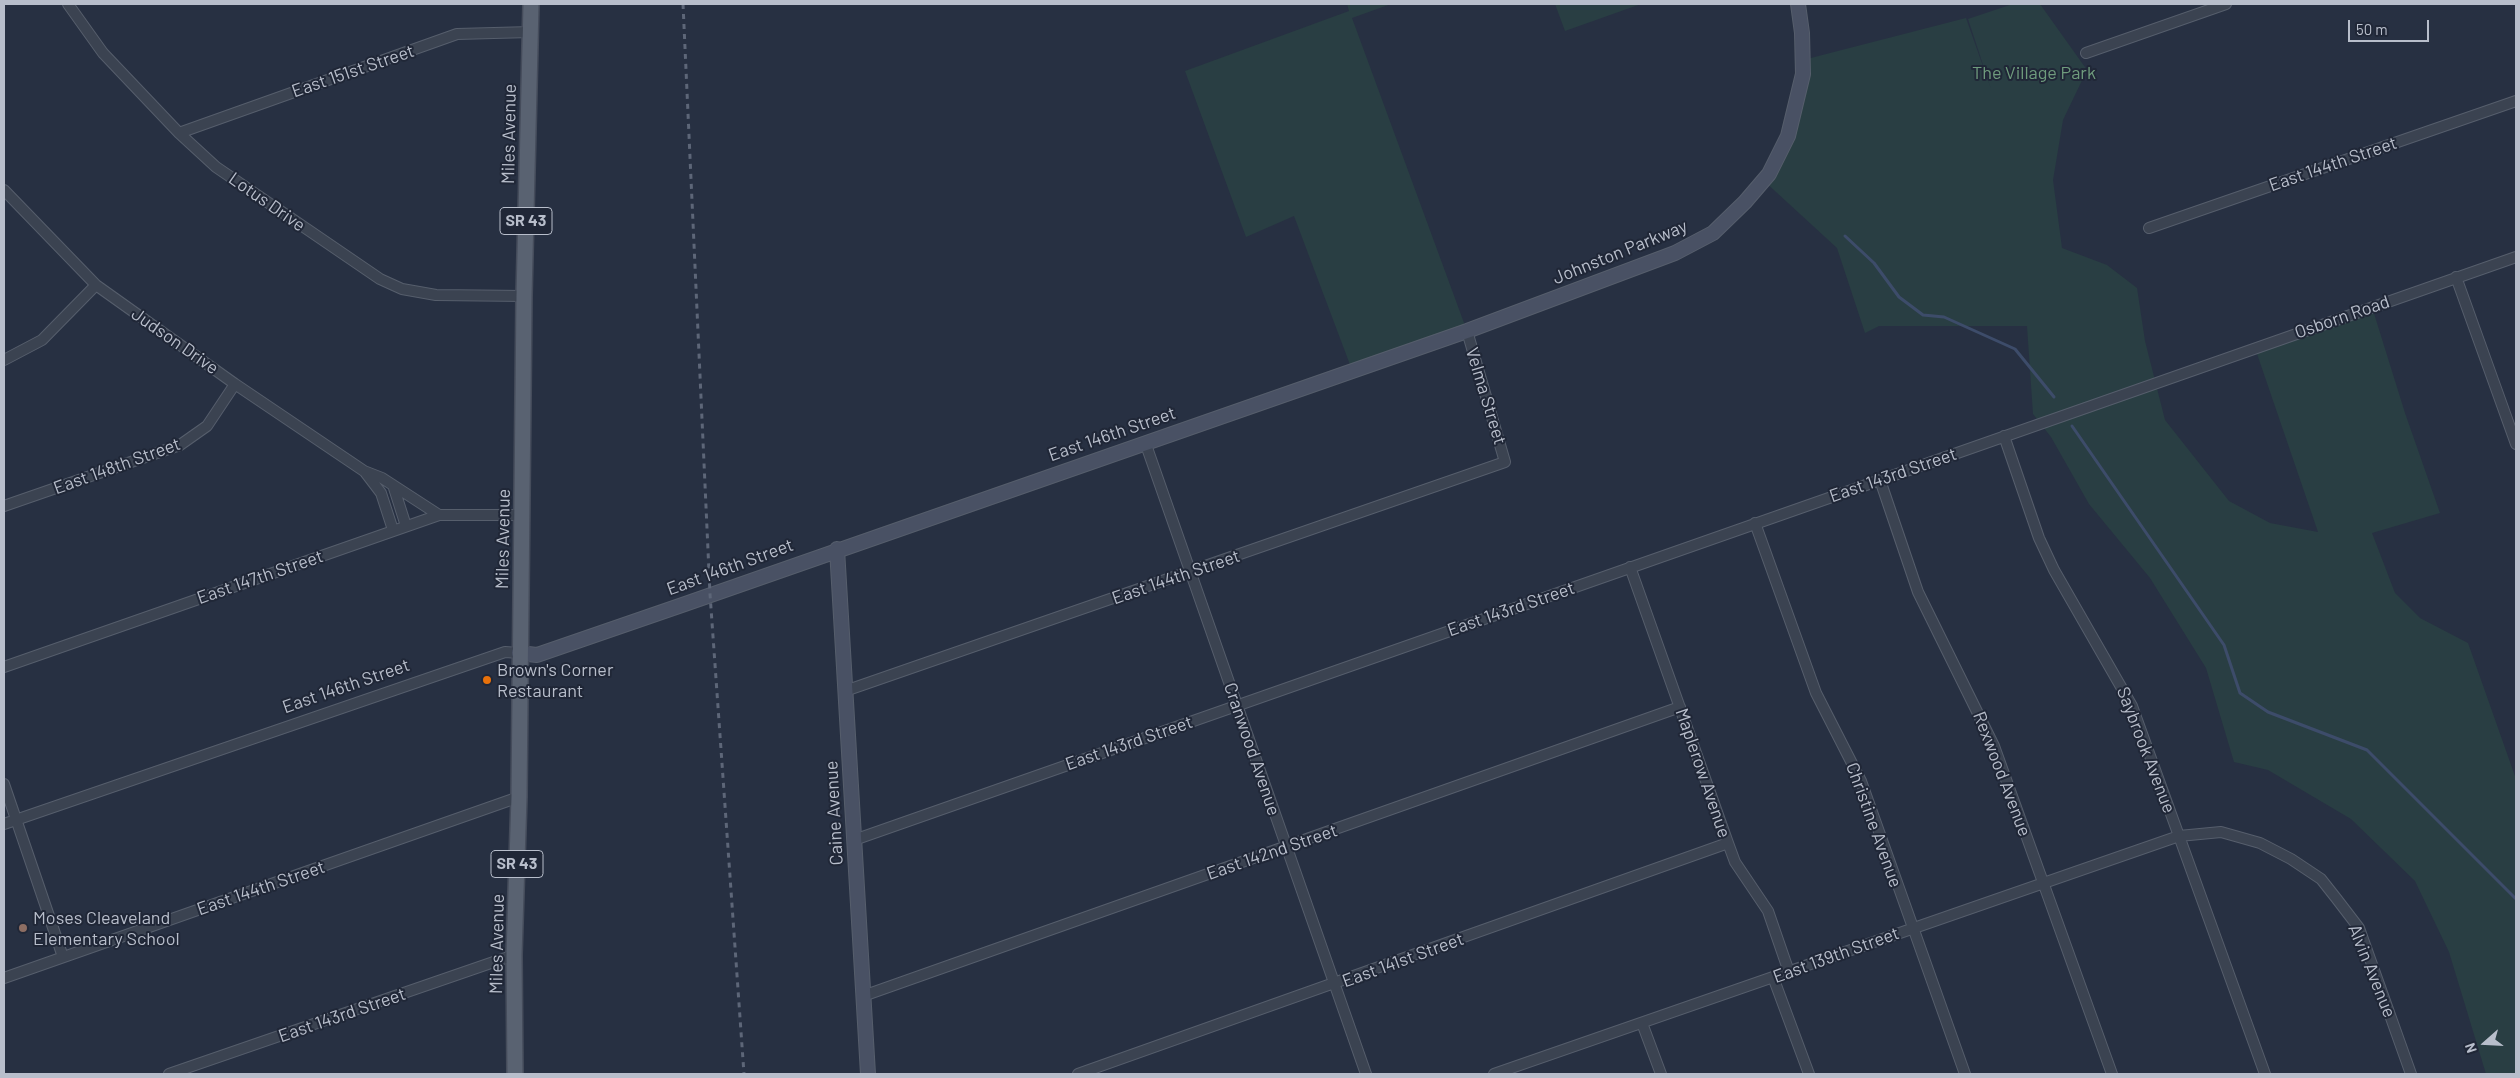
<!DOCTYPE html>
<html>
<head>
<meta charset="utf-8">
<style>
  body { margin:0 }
  #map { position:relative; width:2520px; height:1078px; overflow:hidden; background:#273042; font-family:Barlow,sans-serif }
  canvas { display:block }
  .frame { position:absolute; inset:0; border:5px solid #b8becb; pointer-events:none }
  .north { position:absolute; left:2460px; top:1018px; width:50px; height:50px; -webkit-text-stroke:4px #202737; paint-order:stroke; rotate:251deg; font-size:14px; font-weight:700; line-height:20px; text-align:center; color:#b8becb }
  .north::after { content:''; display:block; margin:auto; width:18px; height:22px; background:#b8becb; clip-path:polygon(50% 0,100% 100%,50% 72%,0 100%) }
  .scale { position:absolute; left:2348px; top:20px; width:81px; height:22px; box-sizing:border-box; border:2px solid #b8becb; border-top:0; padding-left:6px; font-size:15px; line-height:18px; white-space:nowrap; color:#b8becb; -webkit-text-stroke:4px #202737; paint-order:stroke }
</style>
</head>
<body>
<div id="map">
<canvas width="2520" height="1078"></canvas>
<div class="frame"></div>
<div class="north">N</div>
<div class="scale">50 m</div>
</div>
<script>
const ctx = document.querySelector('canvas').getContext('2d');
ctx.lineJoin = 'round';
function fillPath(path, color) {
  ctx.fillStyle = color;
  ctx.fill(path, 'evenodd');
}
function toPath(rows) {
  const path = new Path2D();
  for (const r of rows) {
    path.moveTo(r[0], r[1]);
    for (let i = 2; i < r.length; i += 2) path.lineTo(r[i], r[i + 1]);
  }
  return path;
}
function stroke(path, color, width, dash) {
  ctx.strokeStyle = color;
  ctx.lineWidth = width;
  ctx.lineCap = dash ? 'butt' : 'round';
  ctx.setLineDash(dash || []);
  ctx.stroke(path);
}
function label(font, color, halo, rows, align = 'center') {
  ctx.font = font + ' Barlow,sans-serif';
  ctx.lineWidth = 4;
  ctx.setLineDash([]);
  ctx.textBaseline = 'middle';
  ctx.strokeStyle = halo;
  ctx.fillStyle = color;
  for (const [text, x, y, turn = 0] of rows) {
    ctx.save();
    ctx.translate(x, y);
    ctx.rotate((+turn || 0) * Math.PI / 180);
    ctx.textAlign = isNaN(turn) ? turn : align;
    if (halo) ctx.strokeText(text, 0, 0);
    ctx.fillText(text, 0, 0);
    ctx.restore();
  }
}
const green = toPath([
  [1347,4,1391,4,1352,18,1467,331,1352,370,1294,216,1246,237,1185,71,1349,11],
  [1555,4,1641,4,1565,31],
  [2013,4,2040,4,2087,70,2063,120,2053,180,2062,248,2107,265,2137,288,2145,341,2165,420,2229,501,2270,523,2318,532,2255,348,2372,307,2405,413,2440,513,2372,533,2395,593,2420,618,2468,643,2516,779,2516,1074,2486,1074,2449,952,2415,881,2351,819,2268,770,2234,762,2206,668,2150,578,2089,504,2051,437,2033,414,2027,326,1879,326,1865,333,1837,248,1763,180,1788,136,1803,60,1966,18,1991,89,1968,19]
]);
const stream = toPath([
  [1845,236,1874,263,1899,297,1923,315,1944,317,2015,349,2054,397],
  [2072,426,2224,645,2240,693,2268,712,2367,750,2516,899]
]);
const street = toPath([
  [68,4,103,53,179,133,216,167,380,279,402,289,436,295,524,296],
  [2086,53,2226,4],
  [179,133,457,34,531,32],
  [4,190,96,285,235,384,364,471,382,478,439,515],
  [2149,228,2516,101],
  [2456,277,2516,444],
  [4,360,42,340,96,285],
  [2004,436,2039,538,2054,570,2132,706,2265,1074],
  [1145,442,1366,1074],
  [365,472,381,493,393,530],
  [1880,480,1918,592,1994,746,2112,1074],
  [393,485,406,526],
  [4,506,180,445,207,426,235,384],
  [1755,523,1816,693,1861,781,1965,1074],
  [1630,567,1728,843,1735,862,1768,911,1789,972],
  [4,667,439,515,521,515],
  [845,691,1505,462,1467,331],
  [4,784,63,957],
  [4,824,505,652,519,653],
  [854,840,2516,257],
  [1773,977,1809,1074],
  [4,978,519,797],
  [863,996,1680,707],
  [1642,1023,1661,1074],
  [169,1074,514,955],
  [1078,1074,1728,843],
  [1494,1074,2179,836,2221,832,2260,843,2291,859,2321,879,2336,898,2359,928,2411,1074]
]);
const secondary = toPath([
  [837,549,868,1074],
  [519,653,537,655,685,604,1467,331,1675,253,1713,233,1745,202,1769,174,1788,136,1803,74,1802,33,1798,4]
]);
const primary = toPath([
  [515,1074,514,955,519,797,524,296,531,4]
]);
const rail = toPath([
  [683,4,710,594,744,1074]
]);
const markers = [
  [487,680,5,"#e8710a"],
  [23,928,5,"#8d6e63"]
];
const shields = [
  [526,221,52],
  [517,864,52]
];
const shieldNames = [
  ["SR 43",526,221],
  ["SR 43",517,864]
];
const streetNames = [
  ["East 151st Street",353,71,-19],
  ["Miles Avenue",509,134,-89],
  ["East 144th Street",2333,164,-19],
  ["Lotus Drive",267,202,35],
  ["Johnston Parkway",1620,252,-22],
  ["Osborn Road",2342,317,-19],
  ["Judson Drive",175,341,35],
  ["Velma Street",1486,396,73],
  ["East 146th Street",1112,434,-19],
  ["East 148th Street",117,466,-20],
  ["East 143rd Street",1893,475,-19],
  ["Miles Avenue",503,539,-89],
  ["East 146th Street",730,567,-20],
  ["East 147th Street",260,577,-19],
  ["East 144th Street",1176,577,-19],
  ["East 143rd Street",1511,609,-19],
  ["East 146th Street",346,686,-19],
  ["East 143rd Street",1129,743,-19],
  ["Cranwood Avenue",1252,749,71],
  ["Saybrook Avenue",2146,750,69],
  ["Maplerow Avenue",1703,773,71],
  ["Rexwood Avenue",2002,774,69],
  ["Caine Avenue",834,813,-93],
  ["Christine Avenue",1874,825,70],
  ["East 142nd Street",1272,852,-19],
  ["East 144th Street",261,888,-19],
  ["Miles Avenue",497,944,-89],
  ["East 139th Street",1836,955,-20],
  ["East 141st Street",1403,960,-20],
  ["Alvin Avenue",2372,971,68],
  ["East 143rd Street",342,1015,-19]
];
const parkNames = [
  ["The Village Park",2034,73]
];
const poiNames = [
  ["Brown's Corner",497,670],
  ["Restaurant",497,691],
  ["Moses Cleaveland",33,918],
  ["Elementary School",33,939]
];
fillPath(green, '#293e43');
stroke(stream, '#3d4c6a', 3);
stroke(street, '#565e6c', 12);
stroke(secondary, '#565e6c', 16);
stroke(primary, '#454c5b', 18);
stroke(street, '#3b4351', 10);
stroke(secondary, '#495164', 14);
stroke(primary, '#596271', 15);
stroke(rail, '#5d6678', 3, [5, 5]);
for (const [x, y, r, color] of markers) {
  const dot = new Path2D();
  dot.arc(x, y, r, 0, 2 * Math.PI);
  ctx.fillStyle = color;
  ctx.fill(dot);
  stroke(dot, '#202737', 2);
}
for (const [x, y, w] of shields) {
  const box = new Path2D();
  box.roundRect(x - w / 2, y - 13.5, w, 27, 4);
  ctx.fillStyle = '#202737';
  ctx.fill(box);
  stroke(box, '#b8becb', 1);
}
label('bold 16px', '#b8becb', null, shieldNames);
label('18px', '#b8becb', '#202737', streetNames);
label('18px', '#6f9c7d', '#202737', parkNames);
label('18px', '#b8becb', '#202737', poiNames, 'left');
</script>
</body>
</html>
